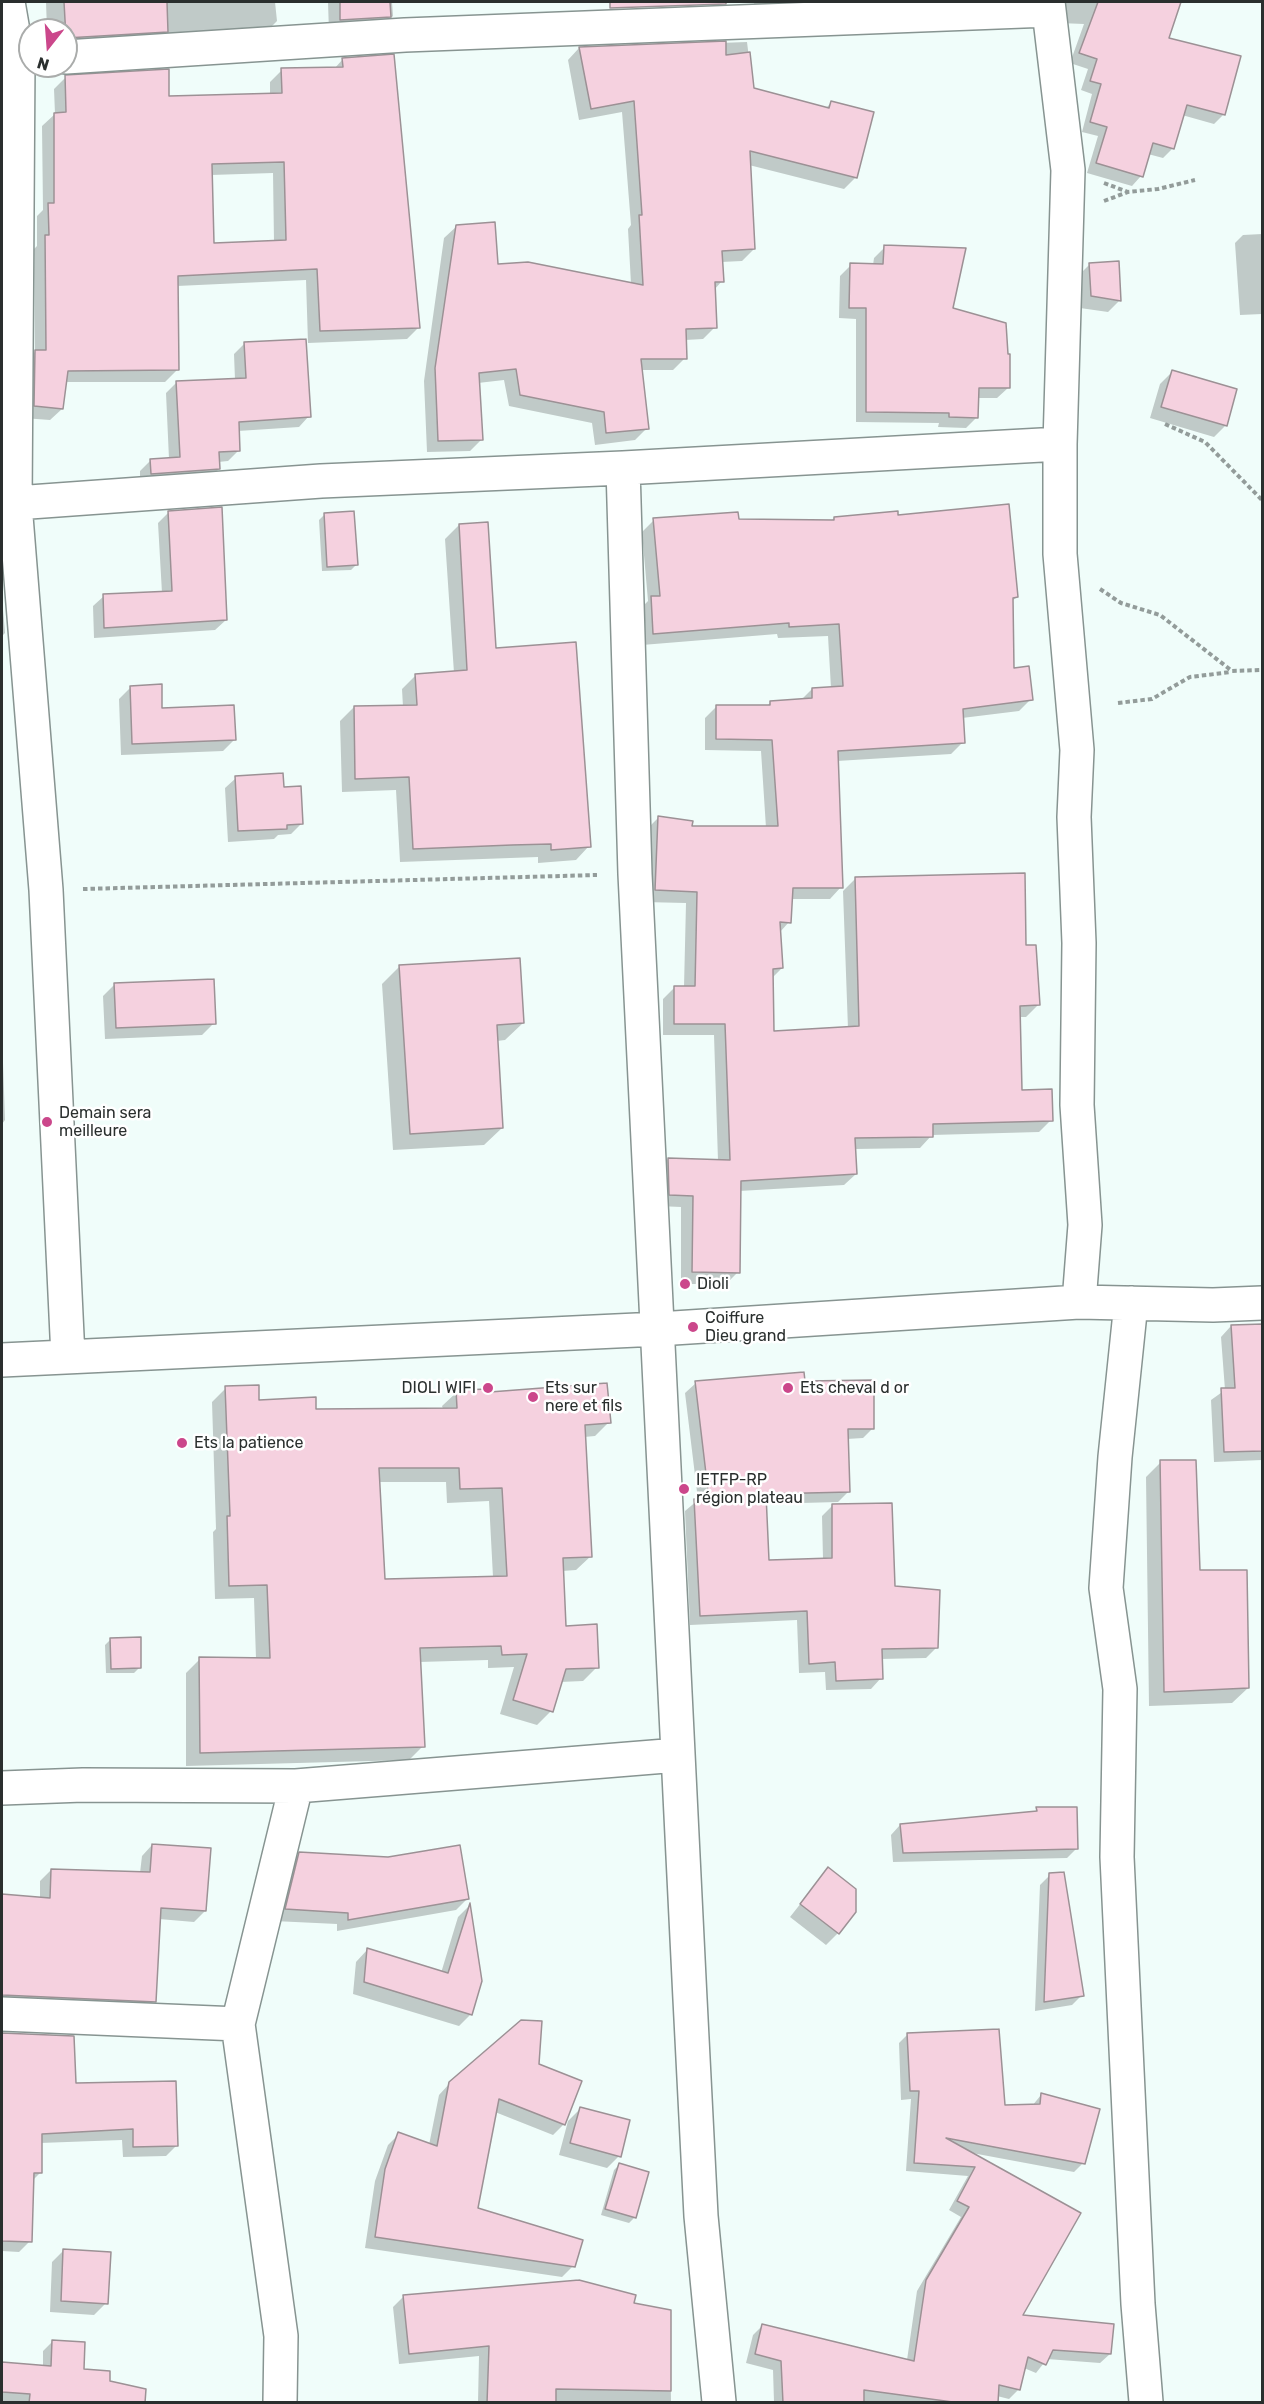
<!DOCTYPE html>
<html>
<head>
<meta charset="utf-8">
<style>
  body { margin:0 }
  #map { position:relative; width:1264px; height:2404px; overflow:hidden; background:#f0fdfa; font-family:Rubik,sans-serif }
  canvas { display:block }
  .frame { position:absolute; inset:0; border:3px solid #2a2f2e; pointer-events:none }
  .north { position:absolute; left:18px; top:18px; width:60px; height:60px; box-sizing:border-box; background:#fff; border:2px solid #aaacab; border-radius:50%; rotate:197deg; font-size:16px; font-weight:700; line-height:24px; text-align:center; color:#2a2f2e }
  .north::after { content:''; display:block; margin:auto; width:21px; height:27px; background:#cb478b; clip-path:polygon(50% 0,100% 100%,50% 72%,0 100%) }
</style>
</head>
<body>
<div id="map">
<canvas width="1264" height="2404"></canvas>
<div class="frame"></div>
<div class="north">N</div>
</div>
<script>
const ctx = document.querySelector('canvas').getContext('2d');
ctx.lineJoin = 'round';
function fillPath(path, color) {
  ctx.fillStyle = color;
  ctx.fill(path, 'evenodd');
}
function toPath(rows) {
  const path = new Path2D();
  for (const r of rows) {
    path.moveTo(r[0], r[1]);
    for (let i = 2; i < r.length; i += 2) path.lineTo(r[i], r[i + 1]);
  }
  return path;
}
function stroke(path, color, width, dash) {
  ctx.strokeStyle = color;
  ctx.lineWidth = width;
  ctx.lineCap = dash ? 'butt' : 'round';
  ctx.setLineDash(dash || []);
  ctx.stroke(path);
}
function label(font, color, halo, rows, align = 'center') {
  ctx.font = font + ' Rubik,sans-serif';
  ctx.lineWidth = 5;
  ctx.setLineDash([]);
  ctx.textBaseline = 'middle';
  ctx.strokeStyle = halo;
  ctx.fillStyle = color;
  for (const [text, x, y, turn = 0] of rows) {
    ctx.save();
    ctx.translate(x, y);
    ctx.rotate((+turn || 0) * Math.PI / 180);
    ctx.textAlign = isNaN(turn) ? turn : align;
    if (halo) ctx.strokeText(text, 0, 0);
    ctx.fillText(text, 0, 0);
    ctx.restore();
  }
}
const shadow = toPath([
  [46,2,275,2,277,21,264,34,66,49,66,30,47,30],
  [328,2,392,2,393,16,381,28,329,32],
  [754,2,879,2,755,13],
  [1059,2,1180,2,1167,39,1224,114,1214,124,1182,115,1173,148,1163,158,1148,154,1141,176,1132,186,1087,173,1098,136,1082,132,1092,94,1081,90,1088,69,1070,63,1084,24,1059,23],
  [747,42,753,90,826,108,831,103,856,177,844,189,749,165,754,249,742,261,721,262,722,281,714,290,715,327,703,339,685,340,685,358,673,370,641,370,647,428,635,440,595,445,592,423,509,406,504,380,478,383,482,439,470,451,427,452,424,381,444,238,457,226,496,266,631,284,628,229,631,225,622,112,579,120,568,60,579,48],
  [343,59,419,327,407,339,308,343,306,280,177,286,177,370,165,382,65,382,62,409,50,420,23,418,23,364,35,352,34,249,37,246,37,216,43,210,42,126,55,114,54,89,66,77,168,97,270,95,270,82,282,70,334,69],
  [273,173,274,242,212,245,211,175],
  [1262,234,1262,314,1240,315,1235,243,1243,235],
  [885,247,951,309,1008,388,997,398,977,398,977,417,966,428,938,427,939,423,856,422,856,319,839,318,840,276,851,265,873,265,874,258],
  [1090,264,1120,300,1108,312,1080,308,1078,276],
  [244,344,309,416,299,427,238,431,239,450,228,461,218,462,219,469,208,480,140,485,140,471,151,460,169,459,166,393,177,382,235,380,234,354],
  [1172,372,1226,425,1214,437,1150,418,1160,384],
  [169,512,226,620,215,630,94,638,93,606,104,596,162,593,158,523],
  [324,515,356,565,351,570,322,571,319,520],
  [897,516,1017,597,1012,601,1013,670,1031,699,1019,711,962,718,963,742,951,754,837,761,841,887,830,899,790,899,789,922,780,932,782,968,772,978,772,1033,848,1029,843,891,855,879,1025,947,1038,1005,1026,1017,1019,1017,1021,1092,1051,1120,1039,1132,932,1135,920,1148,855,1149,856,1174,844,1185,739,1191,738,1272,726,1284,681,1284,681,1207,658,1206,656,1171,668,1159,718,1161,714,1035,663,1035,663,999,675,987,684,987,686,903,643,902,647,829,659,817,691,828,766,828,761,751,705,750,705,718,717,706,766,707,770,703,801,700,812,689,831,688,828,636,778,638,777,634,642,645,639,610,648,601,642,532,654,520,831,521,834,518],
  [459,525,494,649,589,846,576,860,538,863,538,857,400,862,396,790,342,792,340,721,354,707,403,707,402,689,415,676,454,673,445,539],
  [2,597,5,633,2,636],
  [130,688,161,710,235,739,223,751,121,755,119,699],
  [236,778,283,788,302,823,291,834,278,835,274,839,228,842,225,788],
  [400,966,523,1023,505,1040,497,1041,502,1128,484,1145,393,1150,382,984],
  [115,984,214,1023,202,1035,105,1039,103,996],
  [2,1034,5,1120,2,1124],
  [1262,1325,1262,1532,1262,1460,1214,1462,1211,1400,1225,1390,1221,1337,1231,1326],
  [696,1383,804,1383,873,1428,863,1438,847,1439,848,1492,838,1502,765,1504,767,1562,823,1559,822,1516,832,1506,936,1648,926,1658,880,1659,881,1678,871,1689,826,1690,825,1672,799,1673,797,1620,690,1625,685,1511,698,1500,685,1393],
  [226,1388,258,1401,315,1411,443,1409,442,1406,457,1392,489,1393,609,1422,595,1436,584,1437,591,1556,576,1570,562,1571,565,1627,597,1667,583,1681,560,1682,551,1711,537,1725,500,1714,514,1667,488,1668,488,1660,419,1662,423,1746,409,1760,186,1766,186,1673,200,1659,256,1659,254,1598,215,1599,213,1532,216,1529,212,1402],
  [378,1482,446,1482,447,1503,489,1501,493,1577,383,1580],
  [1161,1462,1198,1572,1248,1688,1232,1703,1149,1706,1146,1477],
  [111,1639,140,1667,134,1673,106,1673,105,1645],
  [1037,1809,1077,1848,1067,1858,893,1862,891,1835,900,1825,1033,1813],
  [152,1845,205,1911,194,1922,159,1919,154,2001,143,2012,2,2006,2,1895,40,1898,40,1881,51,1870,140,1873,142,1856],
  [300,1853,388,1858,468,1898,456,1910,337,1931,337,1924,274,1921,288,1865],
  [828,1869,838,1933,826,1945,790,1917],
  [1050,1875,1082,1995,1072,2005,1035,2011,1040,1885],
  [469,1906,481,1980,471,2014,459,2026,353,1994,356,1962,367,1950,441,1973,458,1917],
  [2,2034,73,2037,75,2085,177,2145,166,2156,123,2157,122,2140,40,2143,40,2173,32,2181,30,2241,19,2252,2,2251],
  [908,2034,1003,2107,1032,2106,1041,2095,1083,2163,1074,2172,972,2153,1020,2317,1110,2354,1100,2363,1047,2359,1036,2373,1024,2368,1018,2390,1009,2399,997,2396,997,2402,774,2402,773,2370,746,2363,753,2335,763,2325,907,2360,917,2291,961,2217,949,2210,968,2176,906,2171,911,2099,901,2100,899,2043],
  [537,2065,564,2124,553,2135,495,2112,476,2209,573,2266,562,2277,365,2248,375,2181,388,2145,399,2134,429,2145,439,2095,450,2083],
  [580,2109,619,2156,607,2168,559,2155,568,2121],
  [619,2165,635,2217,629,2223,601,2215,614,2170],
  [64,2250,106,2303,94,2315,50,2312,52,2262],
  [404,2296,632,2304,670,2311,671,2402,478,2402,479,2356,399,2364,393,2307],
  [53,2341,82,2376,112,2402,2,2402,2,2364,43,2367,43,2351]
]);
const building = toPath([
  [64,2,167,2,168,32,66,38,64,2],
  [340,2,390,2,391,17,340,20,340,2],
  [610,2,726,2,726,4,610,8,610,2],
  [1098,2,1181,2,1169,38,1241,56,1225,115,1187,105,1174,149,1153,143,1143,177,1096,163,1107,127,1090,122,1101,84,1090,81,1097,59,1079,53,1098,2],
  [726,41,726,55,750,52,754,88,829,108,831,101,874,112,857,178,750,151,755,249,722,251,724,282,715,282,717,328,686,329,687,359,641,359,649,429,606,433,604,412,520,395,516,369,479,373,483,440,438,441,435,368,456,225,495,222,498,264,528,262,643,285,639,215,642,215,634,101,591,109,579,47,726,41],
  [394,54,420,328,320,331,317,269,178,276,179,370,68,371,63,409,34,406,35,350,46,350,45,235,49,235,48,203,54,203,54,113,66,112,65,75,169,69,169,96,282,93,281,68,343,67,342,58,394,54],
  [284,162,286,240,214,243,212,164,284,162],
  [884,245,966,248,953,308,1006,323,1008,354,1010,354,1010,388,979,388,978,418,949,417,949,413,866,412,866,308,849,308,850,263,883,264,884,245],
  [1119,261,1121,301,1091,296,1089,263,1119,261],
  [306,339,311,417,239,422,240,451,219,452,220,469,151,474,150,459,180,457,176,381,246,378,244,342,306,339],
  [1172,370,1237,389,1227,426,1161,407,1172,370],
  [1009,504,1018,597,1013,598,1014,668,1029,666,1033,700,963,709,965,743,838,751,843,888,793,888,791,923,780,922,783,968,773,969,774,1031,859,1026,855,877,1025,873,1026,945,1036,945,1040,1005,1020,1006,1022,1090,1052,1089,1053,1121,933,1124,933,1137,855,1138,857,1174,741,1181,740,1273,692,1272,693,1196,669,1195,668,1158,730,1160,725,1024,674,1024,674,986,695,986,697,892,655,890,658,816,693,821,692,826,778,826,772,740,716,739,716,705,770,705,770,701,812,698,812,688,843,686,839,624,789,627,789,623,653,634,651,596,660,596,653,518,738,512,739,519,834,520,834,517,898,511,898,515,1009,504],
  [222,507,227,620,104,628,103,594,172,591,168,511,222,507],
  [354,511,358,565,327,567,324,513,354,511],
  [488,522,496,648,576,642,591,847,551,850,551,844,512,845,413,849,409,777,355,779,354,706,417,705,415,674,467,670,459,524,488,522],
  [162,684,162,708,234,705,236,740,132,744,130,686,162,684],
  [283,773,284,787,301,786,303,824,287,825,287,829,238,831,235,776,283,773],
  [520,958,524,1023,497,1025,503,1128,410,1134,399,965,520,958],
  [214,979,216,1024,116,1028,114,983,214,979],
  [1263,1324,1263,1451,1224,1452,1221,1388,1235,1388,1231,1325,1263,1324],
  [804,1372,805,1381,874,1380,874,1429,848,1429,850,1492,766,1494,769,1560,832,1558,832,1504,892,1503,895,1586,940,1590,938,1648,882,1649,883,1679,836,1681,835,1662,809,1664,807,1611,700,1616,694,1499,709,1499,695,1381,804,1372],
  [607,1383,611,1423,585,1425,592,1557,563,1558,566,1626,597,1624,599,1668,566,1669,553,1712,513,1700,527,1654,502,1655,501,1646,420,1648,425,1747,200,1753,199,1657,270,1658,267,1585,229,1586,227,1516,230,1516,225,1386,259,1385,259,1400,316,1397,316,1409,457,1408,456,1390,490,1389,490,1392,607,1383],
  [379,1468,459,1468,460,1489,502,1488,507,1576,385,1579,379,1468],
  [1160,1460,1196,1460,1200,1570,1247,1570,1249,1688,1164,1692,1160,1460],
  [141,1637,141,1668,111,1669,110,1638,141,1637],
  [1036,1807,1077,1807,1078,1849,903,1853,900,1824,1037,1811,1036,1807],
  [152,1844,211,1848,206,1911,161,1908,156,2002,2,1995,2,1894,50,1898,51,1869,150,1872,152,1844],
  [460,1845,469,1899,348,1920,348,1913,285,1909,299,1852,388,1857,460,1845],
  [828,1867,856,1889,856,1912,839,1934,800,1904,828,1867],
  [1064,1872,1084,1996,1044,2002,1049,1873,1064,1872],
  [470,1903,482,1981,472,2015,364,1982,367,1948,448,1973,470,1903],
  [521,2020,542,2021,539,2064,582,2081,565,2125,499,2099,478,2208,583,2240,575,2267,375,2237,385,2169,398,2132,437,2146,449,2082,521,2020],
  [999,2029,1005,2105,1040,2104,1041,2093,1100,2109,1085,2164,946,2138,1081,2213,1023,2315,1114,2324,1111,2354,1053,2350,1046,2365,1028,2357,1020,2390,999,2385,998,2403,960,2403,864,2390,864,2403,783,2403,781,2361,755,2354,762,2324,914,2361,926,2280,969,2207,957,2201,975,2167,914,2163,919,2091,910,2091,907,2033,999,2029],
  [2,2033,74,2036,76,2083,176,2081,178,2146,133,2147,133,2129,42,2134,42,2173,34,2173,32,2242,2,2241,2,2033],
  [580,2107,630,2120,621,2157,570,2143,580,2107],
  [619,2163,649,2172,636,2218,605,2209,619,2163],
  [63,2249,111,2252,108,2304,61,2301,63,2249],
  [579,2280,636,2295,634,2303,671,2310,671,2391,556,2389,556,2403,487,2403,489,2346,409,2354,403,2295,579,2280],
  [52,2340,85,2342,84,2369,110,2371,110,2381,146,2389,145,2403,29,2403,30,2394,2,2392,2,2362,51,2366,52,2340]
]);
const path = toPath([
  [1104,183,1128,192],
  [1104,201,1128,192,1158,189,1195,180],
  [1165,424,1205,442,1262,500],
  [1100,589,1121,603,1160,615,1232,671,1262,670],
  [1118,703,1152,699,1190,677,1231,672],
  [83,889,597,875]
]);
const minor = toPath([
  [8,2,18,60,15,504,46,890,68,1357],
  [1048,2,1068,170,1060,444,1060,554,1077,750,1074,817,1079,943,1077,1105,1085,1225,1079,1302],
  [66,57,405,35,1049,10],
  [623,468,635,874,690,1999,701,2216,719,2402],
  [2,504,321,481,623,468,1060,444],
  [1131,1303,1115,1457,1106,1588,1120,1689,1117,1857,1138,2304,1146,2402],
  [2,1360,658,1329,1079,1302,1213,1305,1262,1303],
  [2,1788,83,1785,296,1786,678,1755],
  [2,2014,238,2024],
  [280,2402,281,2336,238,2024,296,1786]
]);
const markers = [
  [47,1122,6,"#cb478b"],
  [685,1284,6,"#cb478b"],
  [693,1327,6,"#cb478b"],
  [488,1388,6,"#cb478b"],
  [788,1388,6,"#cb478b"],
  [533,1397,6,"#cb478b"],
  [182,1443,6,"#cb478b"],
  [684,1489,6,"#cb478b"]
];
const poiNames = [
  ["Demain sera",59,1113],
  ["meilleure",59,1131],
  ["Dioli",697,1284],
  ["Coiffure",705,1318],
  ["Dieu grand",705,1336],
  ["DIOLI WIFI",476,1388,"right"],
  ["Ets sur",545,1388],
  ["nere et fils",545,1406],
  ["Ets cheval d or",800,1388],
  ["Ets la patience",194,1443],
  ["IETFP-RP",696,1480],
  ["région plateau",696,1498]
];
fillPath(shadow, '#0003');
fillPath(building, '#f5d1df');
stroke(building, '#9c9195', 1.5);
stroke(minor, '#879491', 36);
stroke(path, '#939c9a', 4, [4.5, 3]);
stroke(minor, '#fff', 33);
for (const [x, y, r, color] of markers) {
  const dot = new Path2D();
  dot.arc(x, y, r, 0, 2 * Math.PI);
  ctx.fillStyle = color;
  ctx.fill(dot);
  stroke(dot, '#fff', 2);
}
label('16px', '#2a2f2e', '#fff', poiNames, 'left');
</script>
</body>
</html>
